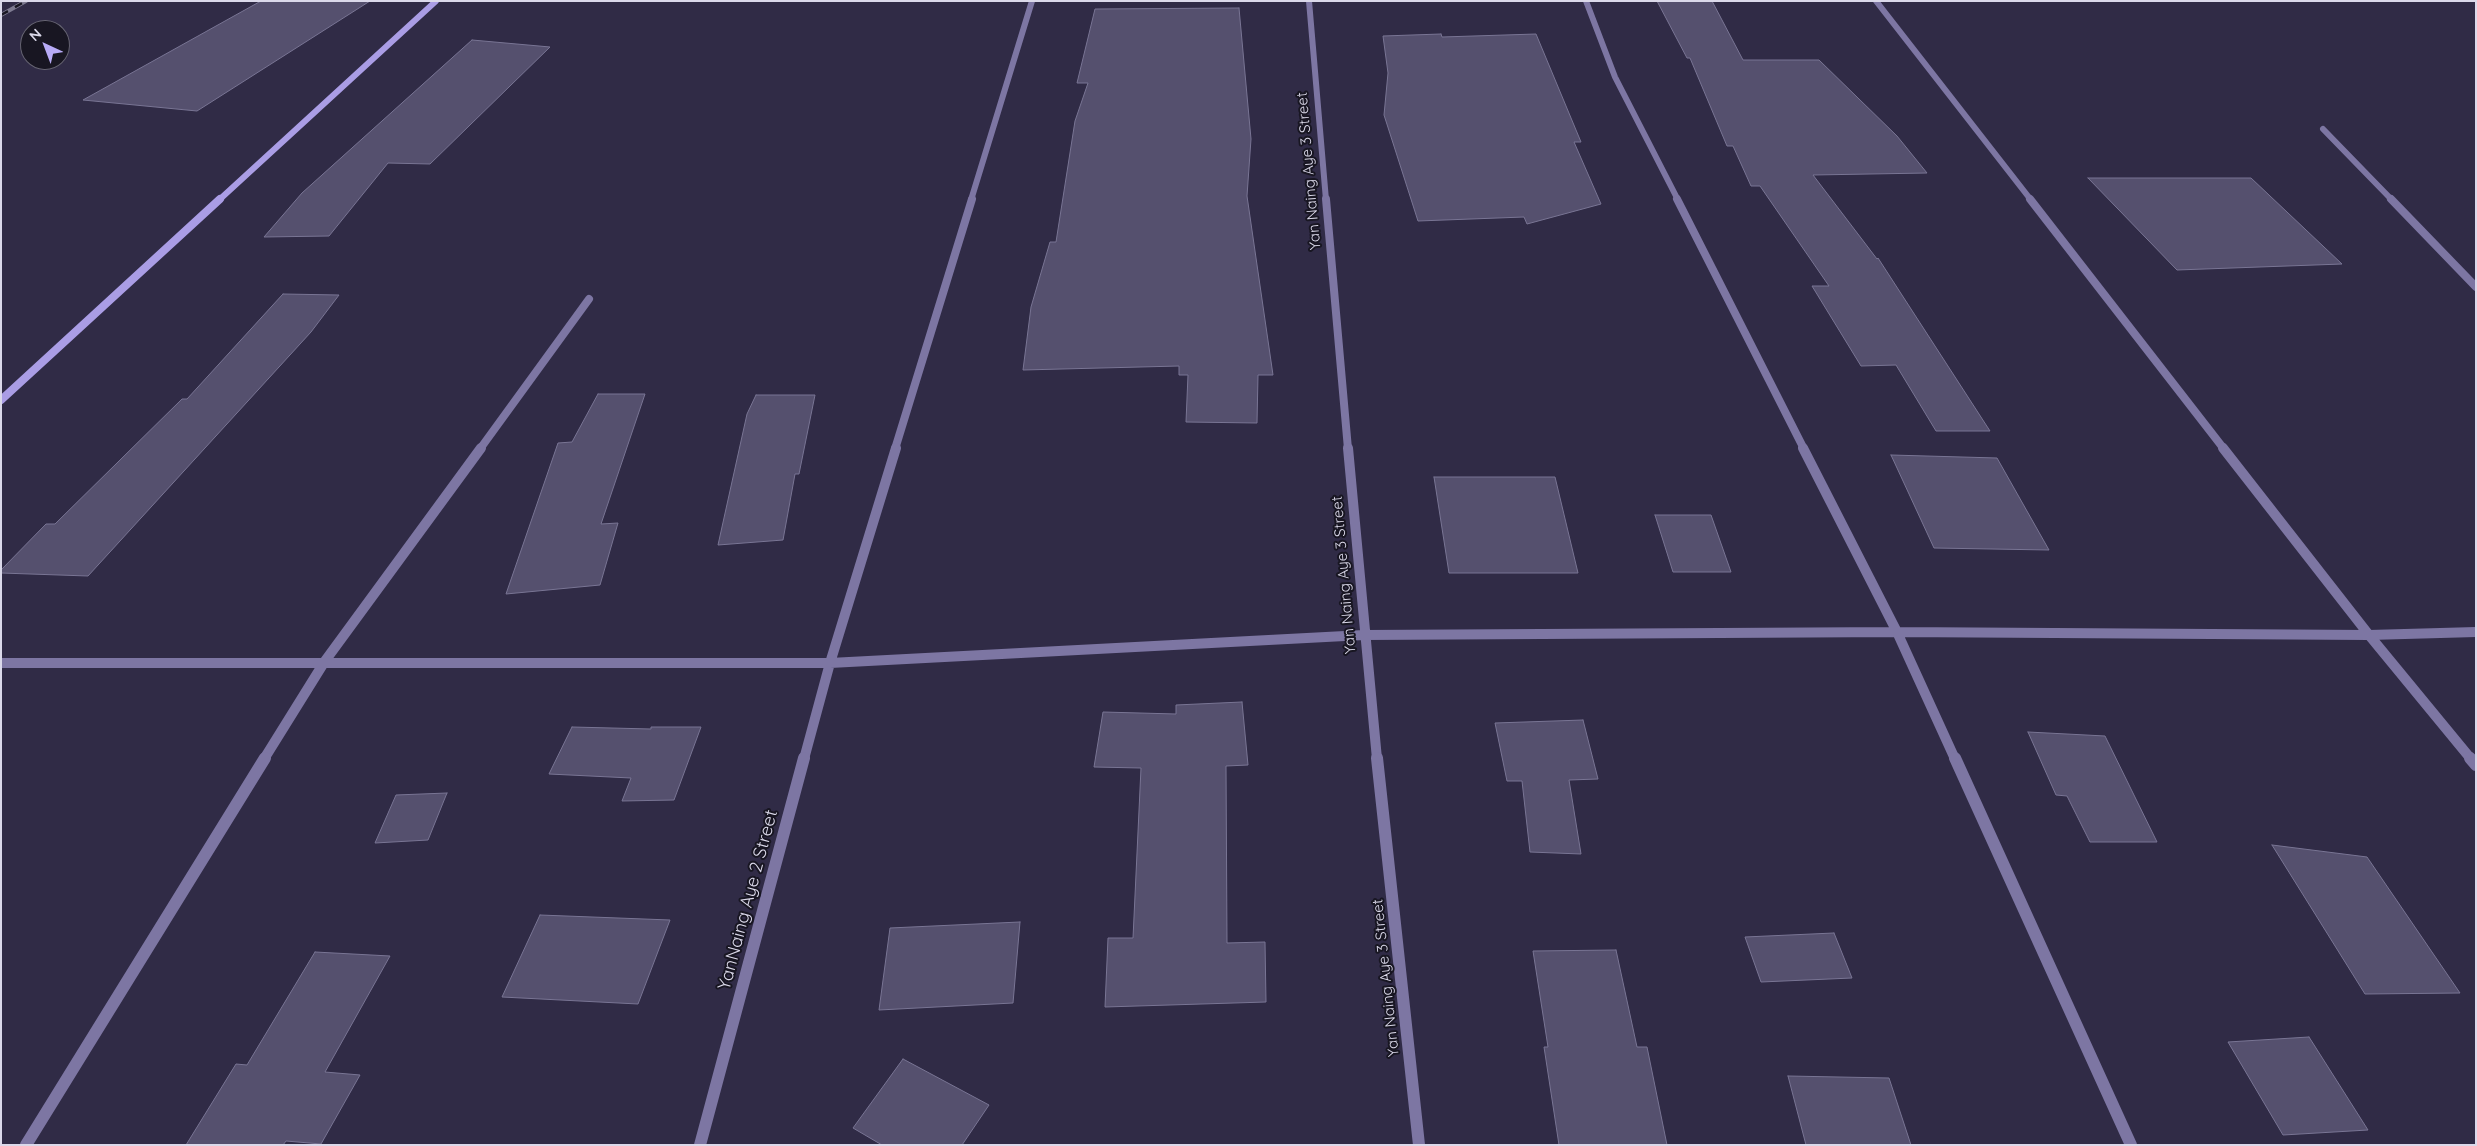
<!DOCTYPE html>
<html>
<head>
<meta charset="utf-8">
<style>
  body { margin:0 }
  #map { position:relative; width:2477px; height:1146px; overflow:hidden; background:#302b46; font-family:Quicksand,sans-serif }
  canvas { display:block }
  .frame { position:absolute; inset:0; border:2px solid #dbd9ea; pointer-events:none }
  .north { position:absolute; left:20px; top:20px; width:50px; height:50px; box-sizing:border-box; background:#181622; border:1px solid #666472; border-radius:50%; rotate:317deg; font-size:14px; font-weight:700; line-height:20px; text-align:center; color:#dbd9ea }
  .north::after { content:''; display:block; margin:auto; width:18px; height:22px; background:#b8abf7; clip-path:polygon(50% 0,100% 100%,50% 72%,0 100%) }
</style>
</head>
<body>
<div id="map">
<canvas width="2477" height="1146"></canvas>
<div class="frame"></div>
<div class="north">N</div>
</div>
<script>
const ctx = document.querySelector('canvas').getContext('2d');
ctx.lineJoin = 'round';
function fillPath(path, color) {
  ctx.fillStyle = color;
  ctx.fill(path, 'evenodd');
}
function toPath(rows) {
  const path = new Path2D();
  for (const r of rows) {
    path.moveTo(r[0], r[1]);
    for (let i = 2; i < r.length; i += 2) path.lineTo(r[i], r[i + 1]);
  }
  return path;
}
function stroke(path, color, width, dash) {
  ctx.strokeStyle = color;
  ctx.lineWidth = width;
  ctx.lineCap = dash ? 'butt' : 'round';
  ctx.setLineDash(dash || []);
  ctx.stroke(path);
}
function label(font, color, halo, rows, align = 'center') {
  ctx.font = font + ' Quicksand,sans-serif';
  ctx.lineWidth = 4;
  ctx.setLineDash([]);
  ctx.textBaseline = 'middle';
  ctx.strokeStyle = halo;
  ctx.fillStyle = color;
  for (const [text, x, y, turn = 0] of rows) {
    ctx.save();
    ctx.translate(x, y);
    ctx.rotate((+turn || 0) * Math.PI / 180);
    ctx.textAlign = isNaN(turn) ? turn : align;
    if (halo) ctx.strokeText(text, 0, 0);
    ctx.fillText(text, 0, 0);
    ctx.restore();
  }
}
const building = toPath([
  [261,1,370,1,197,111,83,100,261,1],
  [1657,1,1712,1,1743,60,1819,60,1897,136,1927,173,1813,175,1877,259,1878,258,1990,431,1936,431,1896,365,1861,366,1812,286,1829,286,1760,186,1751,186,1733,146,1727,146,1690,58,1687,58,1657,1],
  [1239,8,1251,139,1247,196,1273,375,1258,375,1257,423,1186,422,1188,375,1179,375,1179,366,1023,370,1031,307,1050,242,1056,242,1075,121,1088,83,1077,83,1095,9,1239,8],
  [1441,34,1442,37,1536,34,1581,142,1574,142,1601,204,1527,224,1524,217,1418,221,1384,115,1388,73,1383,36,1441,34],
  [472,40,550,47,430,164,388,163,329,236,264,237,302,193,472,40],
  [2088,178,2251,178,2342,264,2177,270,2088,178],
  [283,294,339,295,311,332,88,576,1,573,1,570,46,524,55,524,182,399,187,399,283,294],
  [598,394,645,394,601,524,618,523,600,585,506,594,558,443,572,442,598,394],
  [756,395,815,395,799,474,795,474,783,540,718,545,747,414,756,395],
  [1891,455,1997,458,2049,550,1934,548,1891,455],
  [1434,477,1555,477,1578,573,1449,573,1434,477],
  [1655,515,1711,515,1731,572,1673,572,1655,515],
  [1242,702,1248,765,1226,766,1227,943,1265,942,1266,1002,1105,1007,1108,938,1133,938,1141,768,1094,767,1103,712,1176,714,1176,705,1242,702],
  [1583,720,1598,779,1569,780,1581,854,1530,852,1522,781,1507,781,1495,723,1583,720],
  [572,727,651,729,651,727,701,727,674,800,622,801,631,778,549,774,572,727],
  [2028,732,2105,736,2157,842,2090,842,2067,796,2056,795,2028,732],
  [447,793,428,840,375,843,396,795,447,793],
  [2272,845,2367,857,2460,993,2365,994,2272,845],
  [540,915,670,920,638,1004,502,997,540,915],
  [1020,922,1013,1003,879,1010,890,928,1020,922],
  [1834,933,1852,978,1761,982,1745,937,1834,933],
  [1616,950,1637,1047,1647,1047,1667,1145,1559,1145,1544,1047,1548,1047,1533,951,1616,950],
  [315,952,390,956,325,1072,360,1075,321,1144,286,1141,283,1145,186,1145,236,1064,247,1065,315,952],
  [2309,1037,2368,1130,2283,1135,2228,1042,2309,1037],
  [903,1059,989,1105,962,1145,882,1145,853,1128,903,1059],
  [1788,1076,1889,1078,1911,1145,1806,1145,1788,1076]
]);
const streetFar3 = toPath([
  [1309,1,1326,200],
  [1586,1,1615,77,1678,200],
  [1876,1,2031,200],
  [2323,129,2392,200],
  [971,200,1032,1]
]);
const streetFar2 = toPath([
  [1326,199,1348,449],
  [1677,199,1804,449],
  [2030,199,2224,449],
  [2391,199,2476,287],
  [480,449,589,299],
  [895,449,972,199]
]);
const streetFar1 = toPath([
  [1348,448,1377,759],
  [1803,448,1897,632,1955,759],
  [2223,448,2369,635,2471,759],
  [1,663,830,663,1364,635,1897,632,2369,635,2476,632],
  [264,759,325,661,481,448],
  [804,759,830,663,896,448]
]);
const street = toPath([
  [1377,758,1419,1145],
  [1955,758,2131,1145],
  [2470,758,2476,765],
  [26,1145,265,758],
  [700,1145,804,758]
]);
const secondaryFar1 = toPath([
  [219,200,436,1]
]);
const secondary = toPath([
  [1,400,220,199]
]);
const rail = toPath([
  [1,15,26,1]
]);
const streetNames = [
  ["Yan Naing Aye 3 Street",1309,171,-95],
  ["Yan Naing Aye 3 Street",1344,575,-95],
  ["Yan Naing Aye 3 Street",1386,978,-96]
];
const nearStreetnames = [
  ["YanNaing Aye 2 Street",748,900,-75]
];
fillPath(building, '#55506e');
stroke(building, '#797594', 1);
stroke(streetFar3, '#7d76a3', 6);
stroke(streetFar2, '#7d76a3', 8);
stroke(streetFar1, '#7d76a3', 10);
stroke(street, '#7d76a3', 12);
stroke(secondaryFar1, '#aa9de5', 6);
stroke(secondary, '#aa9de5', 8);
stroke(rail, '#7e7b91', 4);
stroke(rail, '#181622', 2.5, [8]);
label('15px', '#dbd9ea', '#181622', streetNames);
label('18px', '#dbd9ea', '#181622', nearStreetnames);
</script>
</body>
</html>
